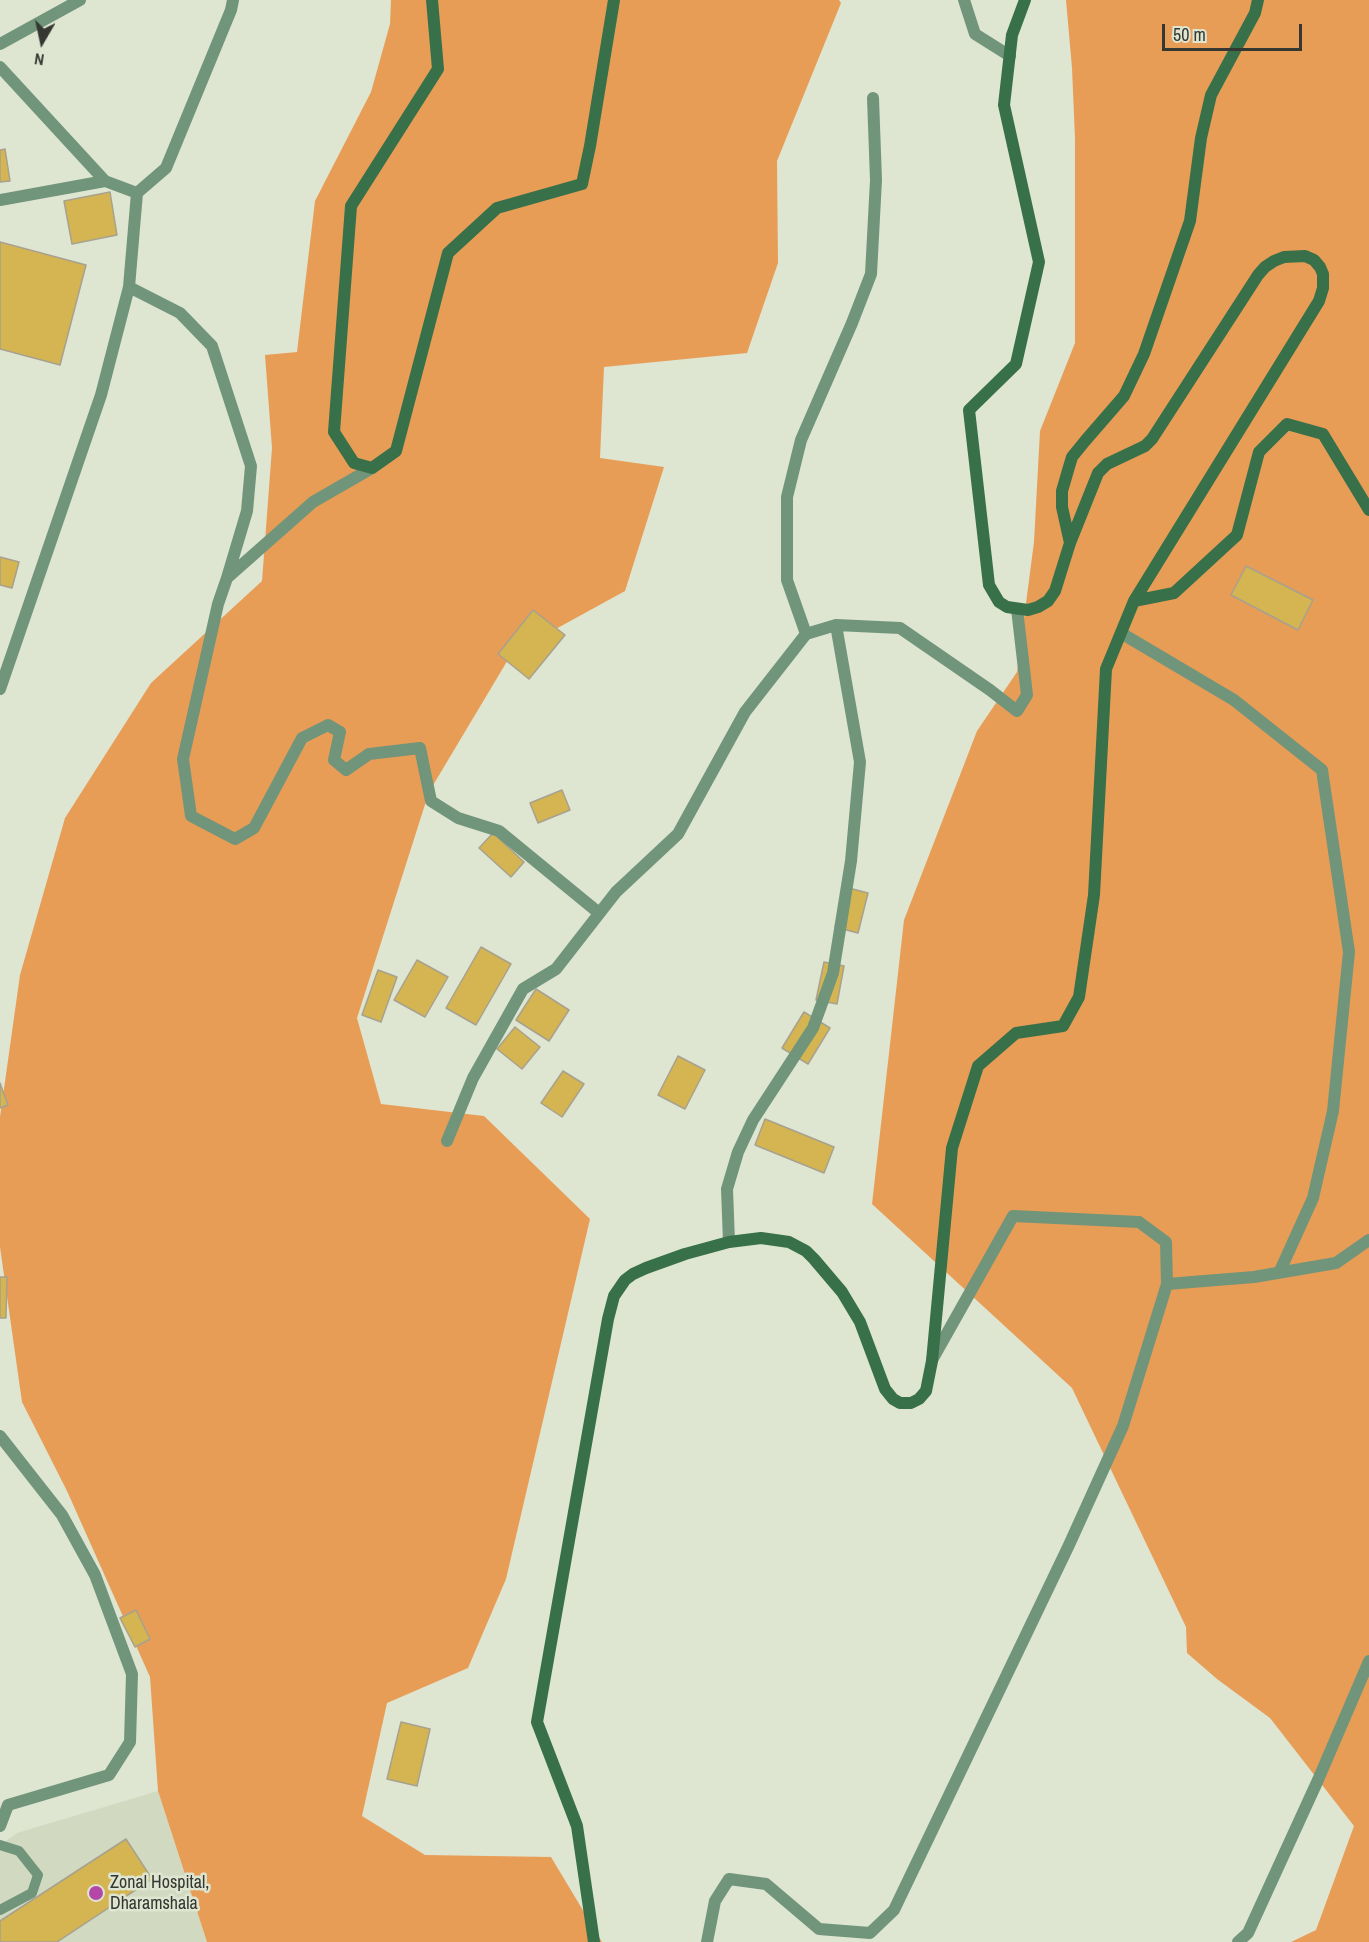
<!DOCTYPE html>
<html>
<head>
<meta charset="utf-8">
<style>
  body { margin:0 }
  #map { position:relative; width:1369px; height:1942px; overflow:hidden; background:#dee5d1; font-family:"Archivo Narrow",sans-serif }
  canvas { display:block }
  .north { position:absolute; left:12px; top:12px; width:60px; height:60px; -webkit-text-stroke:4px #dee5d1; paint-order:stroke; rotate:189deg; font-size:16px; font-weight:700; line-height:24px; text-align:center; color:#353730 }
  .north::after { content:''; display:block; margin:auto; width:21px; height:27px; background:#353730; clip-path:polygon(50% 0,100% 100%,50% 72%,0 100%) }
  .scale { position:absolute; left:1162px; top:24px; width:140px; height:27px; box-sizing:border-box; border:3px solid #353730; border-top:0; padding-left:8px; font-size:18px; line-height:21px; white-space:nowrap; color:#353730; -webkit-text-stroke:4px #dee5d1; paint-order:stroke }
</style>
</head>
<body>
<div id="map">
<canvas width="1369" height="1942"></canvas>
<div class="north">N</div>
<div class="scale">50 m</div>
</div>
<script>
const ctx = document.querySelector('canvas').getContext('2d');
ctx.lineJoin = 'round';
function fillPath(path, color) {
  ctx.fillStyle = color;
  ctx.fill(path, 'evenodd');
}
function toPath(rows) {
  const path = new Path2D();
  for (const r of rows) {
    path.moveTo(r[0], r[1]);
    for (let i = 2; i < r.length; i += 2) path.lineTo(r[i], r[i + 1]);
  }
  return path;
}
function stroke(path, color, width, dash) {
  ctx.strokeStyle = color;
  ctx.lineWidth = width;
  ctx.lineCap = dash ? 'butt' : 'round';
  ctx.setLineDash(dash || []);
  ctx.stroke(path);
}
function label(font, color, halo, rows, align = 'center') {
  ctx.font = font + ' "Archivo Narrow",sans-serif';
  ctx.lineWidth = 5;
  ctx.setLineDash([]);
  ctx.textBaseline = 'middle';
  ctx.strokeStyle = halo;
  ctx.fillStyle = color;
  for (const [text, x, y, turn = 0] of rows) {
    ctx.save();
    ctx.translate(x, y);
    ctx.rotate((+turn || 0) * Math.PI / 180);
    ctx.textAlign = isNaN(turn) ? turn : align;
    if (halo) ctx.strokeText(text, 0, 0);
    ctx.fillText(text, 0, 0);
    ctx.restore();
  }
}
const built = toPath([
  [158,1791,207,1942,0,1942,0,1845,17,1833]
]);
const forest = toPath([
  [391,0,839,0,841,3,777,161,778,263,747,353,604,367,600,458,664,467,625,591,512,653,429,792,357,1018,381,1104,484,1116,590,1219,506,1579,468,1668,387,1703,362,1816,425,1855,551,1857,602,1942,207,1942,158,1791,150,1677,67,1491,22,1402,0,1247,0,1117,20,975,65,818,151,683,262,581,272,448,265,355,297,352,315,201,371,92,390,24],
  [1066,0,1369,0,1369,1942,1291,1942,1316,1930,1354,1826,1270,1718,1217,1679,1187,1653,1186,1627,1072,1388,872,1204,904,920,977,731,1017,672,1034,542,1040,431,1075,343,1075,139,1072,68]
]);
const building = toPath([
  [5,149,10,181,0,182,0,150,5,149],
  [110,192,117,235,72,244,64,201,110,192],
  [0,242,86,265,60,365,0,349,0,242],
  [0,557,19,562,12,588,0,585,0,557],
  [1246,566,1313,600,1298,630,1231,595,1246,566],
  [533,610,565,635,529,679,498,654,533,610],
  [562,790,570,810,538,823,530,803,562,790],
  [493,833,524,862,511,877,479,848,493,833],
  [845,887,868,893,858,933,835,927,845,887],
  [481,947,511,964,476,1025,446,1008,481,947],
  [417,960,448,977,425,1017,394,1000,417,960],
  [824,962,844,966,837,1004,816,1000,824,962],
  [378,970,397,977,381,1022,362,1015,378,970],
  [536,989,569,1010,549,1041,516,1020,536,989],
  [804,1012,830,1028,808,1064,782,1048,804,1012],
  [515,1027,540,1047,522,1069,497,1049,515,1027],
  [678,1056,705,1070,685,1109,658,1095,678,1056],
  [563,1071,584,1084,562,1117,541,1103,563,1071],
  [0,1083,8,1105,0,1108,0,1083],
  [765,1119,834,1147,824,1173,755,1145,765,1119],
  [0,1277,7,1277,6,1318,0,1318,0,1277],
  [136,1610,150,1639,135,1647,120,1618,136,1610],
  [401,1722,430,1729,417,1786,387,1779,401,1722],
  [126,1839,152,1879,57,1942,0,1942,0,1921,126,1839]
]);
const lane = toPath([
  [0,1845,19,1851,38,1875,32,1893,0,1910]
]);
const street = toPath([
  [964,0,975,34,1010,56],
  [0,44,80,0],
  [0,67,105,181],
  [137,193,166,168,231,10,233,0],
  [0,200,105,181,137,193,129,287,101,395,0,689],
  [129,287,180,313,212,346,251,466,247,511,227,578],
  [372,468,313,502,227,578,218,604,183,759,191,816,235,839,254,828,302,738,328,725,340,732,334,760,346,770,369,754,420,748,431,801,458,818,499,831,599,913],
  [1121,633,1234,700,1322,770,1349,952,1333,1111,1313,1198,1279,1273],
  [806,634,787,580,787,497,801,440,852,323,871,274,876,180,873,98],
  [447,1141,473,1078,523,989,556,969,616,892,678,834,745,712,806,634,836,625,900,628,990,690,1017,711,1027,695,1017,609],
  [729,1242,727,1189,738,1152,753,1120,813,1028,833,973,851,861,860,762,836,625],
  [1167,1284,1254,1277,1336,1263,1369,1240],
  [0,1436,62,1515,95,1575,132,1674,130,1742,109,1775,8,1805,0,1826],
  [707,1942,715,1901,729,1879,766,1884,819,1929,870,1933,894,1910,1069,1545,1123,1426,1167,1284,1166,1242,1139,1222,1013,1216,932,1360],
  [1238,1942,1248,1933,1318,1780,1369,1661]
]);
const secondary = toPath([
  [432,0,438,69,351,206,334,432,354,463,372,468,396,451,448,253,497,208,582,184,590,146,614,0],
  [1070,543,1062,507,1062,491,1069,467,1072,457,1085,441,1124,396,1144,354,1190,221,1201,138,1211,95,1255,13,1258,0],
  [1134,601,1174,593,1237,535,1259,452,1287,424,1323,434,1369,510],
  [594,1942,577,1826,537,1722,608,1319,614,1296,625,1280,633,1274,646,1268,685,1254,729,1242,761,1238,789,1242,806,1251,814,1259,842,1292,860,1322,885,1389,893,1399,900,1403,911,1403,919,1399,926,1391,932,1361,952,1148,978,1066,1016,1033,1063,1026,1079,997,1094,895,1106,669,1134,601,1319,301,1323,288,1323,274,1320,267,1314,260,1305,256,1284,257,1274,261,1265,267,1258,275,1152,439,1145,446,1107,464,1098,473,1070,543,1055,591,1048,601,1038,607,1028,610,1007,607,999,602,989,585,969,410,1016,364,1039,262,1004,105,1012,35,1025,0]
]);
const markers = [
  [96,1893,8,"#b448a9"]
];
const poiNames = [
  ["Zonal Hospital,",110,1883],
  ["Dharamshala",110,1904]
];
fillPath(built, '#d1dac0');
fillPath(forest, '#e89d57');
fillPath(building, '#d4b551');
stroke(building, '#a7a18f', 1.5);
stroke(lane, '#71957b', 10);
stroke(street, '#71957b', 12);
stroke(secondary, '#38704a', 12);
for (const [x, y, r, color] of markers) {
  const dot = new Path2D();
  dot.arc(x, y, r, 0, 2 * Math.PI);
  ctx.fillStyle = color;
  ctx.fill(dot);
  stroke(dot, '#dee5d1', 2);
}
label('18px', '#353730', '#dee5d1', poiNames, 'left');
</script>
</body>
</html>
